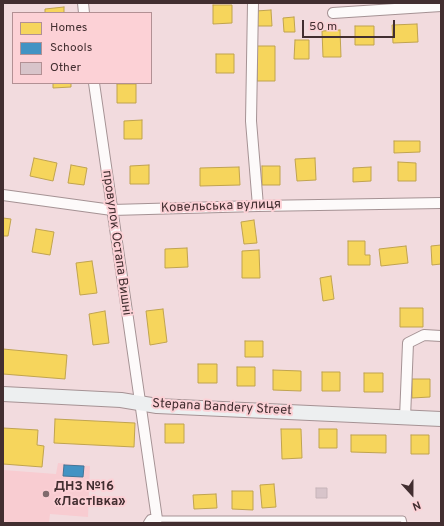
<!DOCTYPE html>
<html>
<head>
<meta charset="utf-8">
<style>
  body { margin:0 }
  #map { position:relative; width:444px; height:526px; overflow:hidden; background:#f2dbde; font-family:Overpass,sans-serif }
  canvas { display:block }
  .frame { position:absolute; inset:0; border:4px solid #422e30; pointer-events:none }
  .legend { position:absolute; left:12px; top:12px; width:140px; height:72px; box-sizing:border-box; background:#fcd1d6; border:1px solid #b29094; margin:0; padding:5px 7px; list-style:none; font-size:12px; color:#422e30 }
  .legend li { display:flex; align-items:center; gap:8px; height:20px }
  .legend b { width:20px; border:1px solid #b29094 }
  .north { position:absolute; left:392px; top:474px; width:40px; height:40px; -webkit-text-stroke:3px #fcd1d6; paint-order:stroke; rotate:159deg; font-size:11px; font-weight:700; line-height:16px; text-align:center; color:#422e30 }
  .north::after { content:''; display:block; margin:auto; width:14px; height:18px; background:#422e30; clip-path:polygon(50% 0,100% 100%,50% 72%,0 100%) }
  .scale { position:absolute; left:302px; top:20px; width:93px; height:18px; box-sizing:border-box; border:2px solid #422e30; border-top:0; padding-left:5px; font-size:12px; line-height:14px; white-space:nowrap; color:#422e30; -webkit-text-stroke:3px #fcd1d6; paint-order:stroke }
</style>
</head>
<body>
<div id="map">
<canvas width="444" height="526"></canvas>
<div class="frame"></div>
<ul class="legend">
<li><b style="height:11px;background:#f6d55c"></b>Homes</li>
<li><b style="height:11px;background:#4393c3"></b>Schools</li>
<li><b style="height:11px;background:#d8c4ca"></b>Other</li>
</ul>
<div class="north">N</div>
<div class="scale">50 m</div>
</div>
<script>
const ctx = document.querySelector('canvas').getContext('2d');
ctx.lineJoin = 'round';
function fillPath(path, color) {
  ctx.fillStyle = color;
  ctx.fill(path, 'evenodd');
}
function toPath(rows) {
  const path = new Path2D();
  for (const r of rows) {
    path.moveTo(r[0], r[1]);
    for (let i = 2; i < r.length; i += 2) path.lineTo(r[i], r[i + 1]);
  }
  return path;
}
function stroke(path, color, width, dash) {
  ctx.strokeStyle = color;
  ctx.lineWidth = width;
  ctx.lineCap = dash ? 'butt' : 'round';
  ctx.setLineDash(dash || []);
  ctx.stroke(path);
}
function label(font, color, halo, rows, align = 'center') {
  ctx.font = font + ' Overpass,sans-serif';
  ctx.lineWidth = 4;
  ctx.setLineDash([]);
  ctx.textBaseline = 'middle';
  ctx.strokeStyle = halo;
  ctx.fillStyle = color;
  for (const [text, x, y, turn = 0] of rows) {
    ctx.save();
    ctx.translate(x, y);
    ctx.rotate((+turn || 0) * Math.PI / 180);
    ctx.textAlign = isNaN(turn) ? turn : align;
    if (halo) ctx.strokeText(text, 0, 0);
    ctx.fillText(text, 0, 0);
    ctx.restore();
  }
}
const built = toPath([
  [58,463,90,466,88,517,50,514,49,523,3,523,3,470,56,474]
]);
const homes = toPath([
  [213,5,232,5,232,23,213,24,213,5],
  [64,7,64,13,45,13,45,9,64,7],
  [271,10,272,26,256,26,256,11,271,10],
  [294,17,295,32,284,32,283,18,294,17],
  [417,24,418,42,393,43,392,25,417,24],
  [355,26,374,26,374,45,355,45,355,26],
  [340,30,341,57,323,57,322,31,340,30],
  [295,40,309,40,309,59,294,59,295,40],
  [257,46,275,46,275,81,257,81,257,46],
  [216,54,234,54,234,73,216,73,216,54],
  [53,83,71,83,71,87,53,88,53,83],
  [117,84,136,84,136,103,117,103,117,84],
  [142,120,142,139,124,139,124,121,142,120],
  [394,141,420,141,420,152,394,153,394,141],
  [34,158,57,163,53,181,30,176,34,158],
  [315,158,316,180,297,181,295,159,315,158],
  [398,162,416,163,416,181,398,181,398,162],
  [71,165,87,168,84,185,68,183,71,165],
  [149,165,149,184,130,184,130,166,149,165],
  [262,166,280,166,280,185,262,185,262,166],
  [239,167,240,185,200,186,200,168,239,167],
  [371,167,371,181,353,182,353,168,371,167],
  [3,218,11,219,8,236,3,236,3,218],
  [254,220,257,243,244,244,241,222,254,220],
  [36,229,54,232,50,255,32,252,36,229],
  [348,241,365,241,365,255,370,255,370,265,348,265,348,241],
  [441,245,441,264,432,265,431,246,441,245],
  [406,246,408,263,381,266,379,249,406,246],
  [187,248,188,267,165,268,165,249,187,248],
  [259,250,260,278,242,278,242,251,259,250],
  [92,261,97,293,80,295,76,263,92,261],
  [331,276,334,299,323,301,320,278,331,276],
  [400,308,423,308,423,327,400,327,400,308],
  [163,309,167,342,150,345,146,311,163,309],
  [105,311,109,343,93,345,89,314,105,311],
  [245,341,263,341,263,357,245,357,245,341],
  [3,349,67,355,65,379,3,374,3,349],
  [198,364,217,364,217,383,198,383,198,364],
  [237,367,255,367,255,386,237,386,237,367],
  [273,370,301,371,301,391,273,390,273,370],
  [322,372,340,372,340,391,322,391,322,372],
  [364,373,383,373,383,392,364,392,364,373],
  [412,379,430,379,430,397,412,398,412,379],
  [55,419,135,423,134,447,54,443,55,419],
  [165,424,184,424,184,443,165,443,165,424],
  [3,428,38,430,37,445,44,446,42,467,3,464,3,428],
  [281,429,301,429,302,458,282,459,281,429],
  [319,429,337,429,337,448,319,448,319,429],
  [351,435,386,435,386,453,351,452,351,435],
  [411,435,429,435,429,454,411,454,411,435],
  [274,484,276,507,262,508,260,485,274,484],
  [232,491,253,491,253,510,232,509,232,491],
  [216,494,217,508,194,509,193,495,216,494]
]);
const schools = toPath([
  [64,465,84,466,83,477,63,476,64,465]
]);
const building = toPath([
  [316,488,327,488,327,498,316,498,316,488]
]);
const lane = toPath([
  [157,519,403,519,404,523]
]);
const street = toPath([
  [83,3,84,13],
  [253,3,251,121,258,206],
  [333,13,441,6],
  [94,83,157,519,151,520,149,523],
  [3,195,112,210,258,206,441,203],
  [405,418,408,343,424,335,441,336]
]);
const secondary = toPath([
  [3,394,121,400,157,406,441,419]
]);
const markers = [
  [46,494,4,"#806b6d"]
];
const streetNames = [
  ["Ковельська вулиця",221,207,-2],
  ["провулок Остапа Вишні",116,243,82],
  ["Stepana Bandery Street",222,408,3]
];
const poiNames = [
  ["ДНЗ №16",54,487],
  ["«Ластівка»",54,502]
];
fillPath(built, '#f8ccd1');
fillPath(homes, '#f6d55c');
stroke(homes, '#c0a34f', 1);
fillPath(schools, '#4393c3');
stroke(schools, '#437597', 1);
fillPath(building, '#d8c4ca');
stroke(building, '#c7b4b9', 1);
stroke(lane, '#a59294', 7);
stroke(street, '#a59294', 12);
stroke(secondary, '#a59294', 16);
stroke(lane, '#fdfafa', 5);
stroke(street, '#fdfafa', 10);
stroke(secondary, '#edeff0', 14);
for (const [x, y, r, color] of markers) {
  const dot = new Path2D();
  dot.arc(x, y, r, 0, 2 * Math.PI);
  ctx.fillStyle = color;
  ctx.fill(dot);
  stroke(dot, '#fcd1d6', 1.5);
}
label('13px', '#422e30', '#fcd1d6', streetNames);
label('bold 13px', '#422e30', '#fcd1d6', poiNames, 'left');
</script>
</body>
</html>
